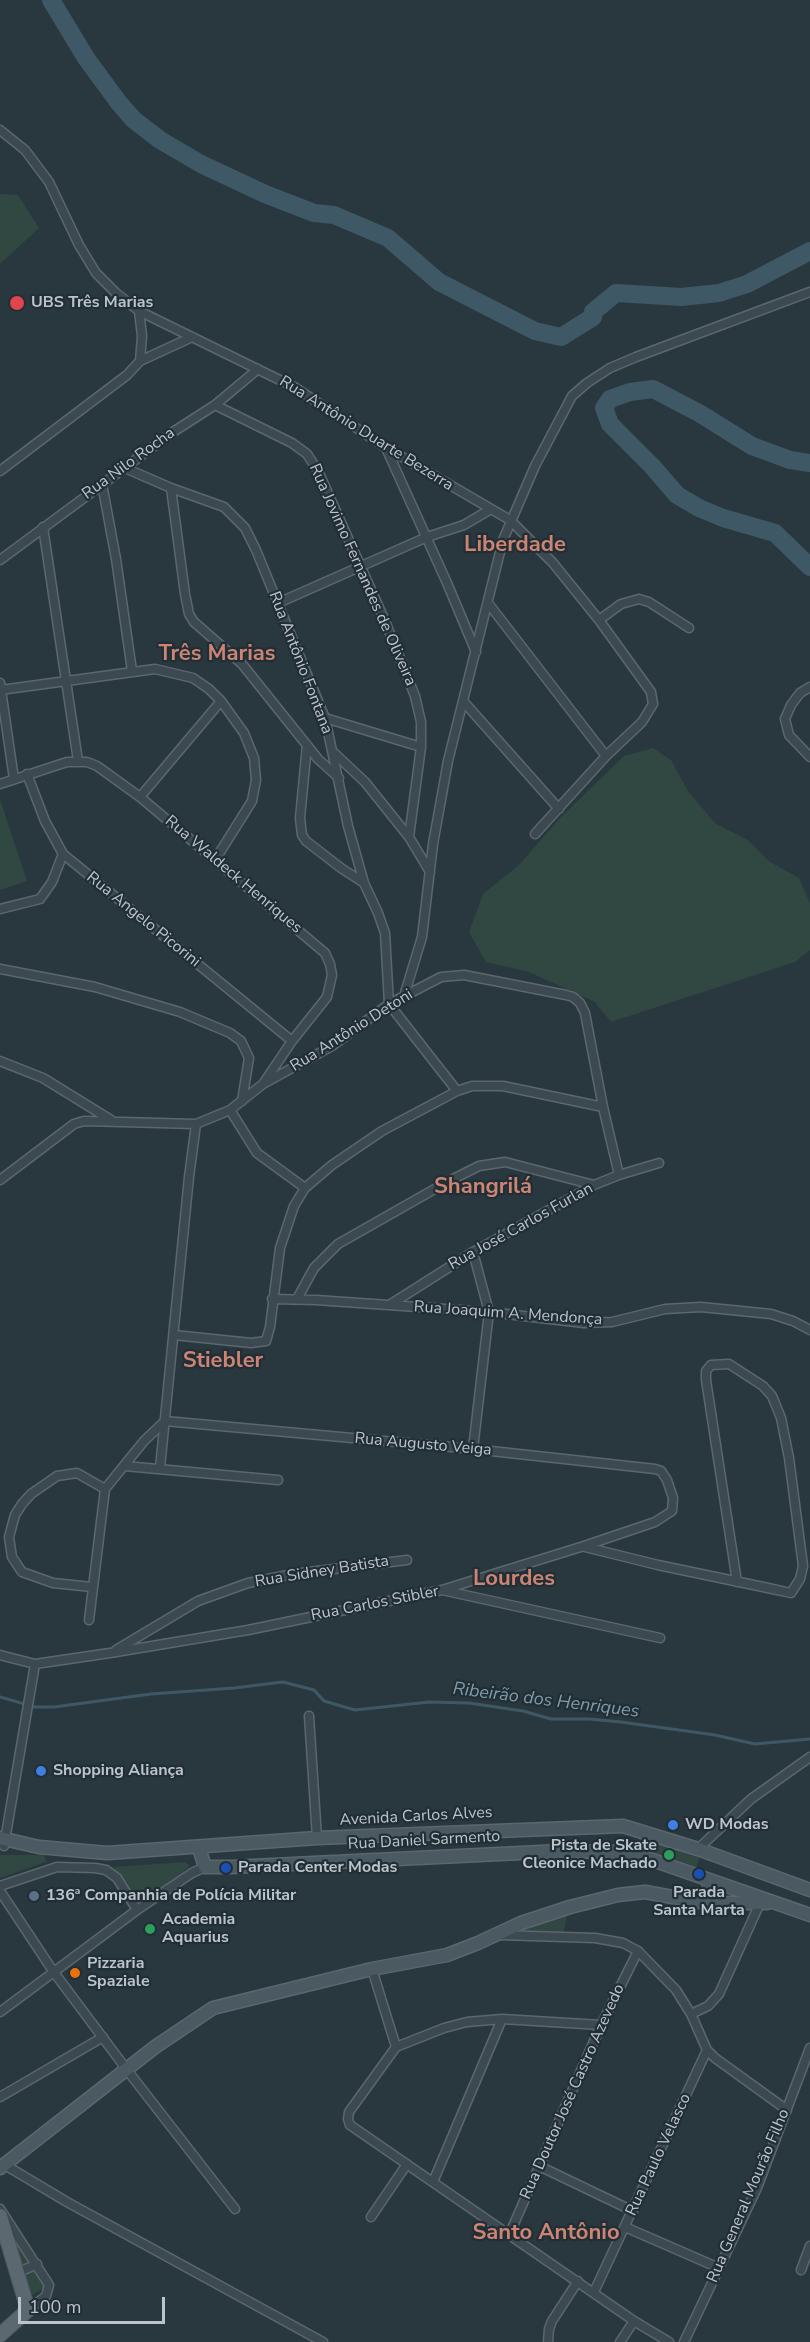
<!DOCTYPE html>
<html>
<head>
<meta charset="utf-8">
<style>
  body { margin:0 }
  #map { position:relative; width:810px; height:2342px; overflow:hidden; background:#29383f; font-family:"Nunito Sans",sans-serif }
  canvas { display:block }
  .scale { position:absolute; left:18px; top:2297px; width:147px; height:27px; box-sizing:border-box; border:3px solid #bac4ca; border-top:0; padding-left:8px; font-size:18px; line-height:21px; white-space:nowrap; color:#bac4ca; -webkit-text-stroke:4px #222e35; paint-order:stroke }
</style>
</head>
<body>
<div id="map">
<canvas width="810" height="2342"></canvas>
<div class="scale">100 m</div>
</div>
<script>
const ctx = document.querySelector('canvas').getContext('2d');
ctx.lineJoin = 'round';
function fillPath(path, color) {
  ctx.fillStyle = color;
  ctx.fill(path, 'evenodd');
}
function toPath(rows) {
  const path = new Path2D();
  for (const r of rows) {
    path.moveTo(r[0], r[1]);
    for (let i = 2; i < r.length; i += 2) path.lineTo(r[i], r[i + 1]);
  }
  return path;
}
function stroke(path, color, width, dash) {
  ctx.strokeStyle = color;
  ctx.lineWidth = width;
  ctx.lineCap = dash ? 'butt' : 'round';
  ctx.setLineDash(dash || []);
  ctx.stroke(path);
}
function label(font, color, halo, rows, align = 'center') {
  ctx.font = font + ' "Nunito Sans",sans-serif';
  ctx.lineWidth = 4.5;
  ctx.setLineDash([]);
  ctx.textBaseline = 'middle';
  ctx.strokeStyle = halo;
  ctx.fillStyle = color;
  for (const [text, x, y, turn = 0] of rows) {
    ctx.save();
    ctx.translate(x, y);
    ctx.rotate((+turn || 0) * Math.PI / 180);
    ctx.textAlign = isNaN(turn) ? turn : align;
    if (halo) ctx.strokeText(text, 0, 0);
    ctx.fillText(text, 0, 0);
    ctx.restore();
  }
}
const green = toPath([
  [0,194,18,195,39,228,0,264],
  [653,748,671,760,688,791,715,823,749,841,770,862,799,878,810,903,810,950,795,962,611,1022,595,1002,529,972,486,962,469,932,483,894,519,865,560,818,624,756],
  [0,799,27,881,0,890],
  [639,1838,673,1846,700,1856,695,1871,634,1853],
  [0,1855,44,1855,46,1862,0,1878],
  [185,1862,190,1866,138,1908,113,1867],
  [567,1914,564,1932,521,1931,530,1923],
  [8,2239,18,2239,46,2286,31,2296]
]);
const stream = toPath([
  [0,1697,35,1707,54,1707,151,1694,234,1688,283,1682,314,1690,324,1701,355,1710,429,1702,469,1703,523,1711,551,1719,589,1719,621,1722,715,1735,755,1744,810,1739]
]);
const river = toPath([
  [51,0,86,58,119,103,134,120,160,140,201,164,265,194,314,213,334,215,388,238,439,282,535,331,561,337,593,317,593,312,616,293,681,297,719,293,747,284,810,251],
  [810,463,790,460,752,446,699,413,653,389,630,392,610,399,604,408,610,424,652,466,677,495,699,508,723,518,775,533,810,567]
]);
const street = toPath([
  [0,130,25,150,49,182,79,245,96,273,116,293,139,311,296,388,385,447,510,520,553,563,599,620,651,692,653,704,642,722,606,756,535,834],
  [140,361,192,337],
  [215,405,292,443,307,454,318,471,385,621,415,696,421,722,421,747,409,837],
  [386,448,447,583,476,652],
  [125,468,171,488,224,507,245,528,256,550,325,718,348,826,364,883,378,913,385,933,389,1004],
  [0,471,127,375,140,361,142,336,139,311],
  [102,484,116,559,132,671],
  [171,488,185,594,189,614,194,622,242,664,318,759,339,778],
  [43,527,78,761],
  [0,560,173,432,215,405,258,369],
  [278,603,427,537,464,525,491,509],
  [488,603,606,756],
  [599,620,621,604,639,599,649,602,689,628],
  [0,683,14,779],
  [810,687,800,693,791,705,785,719,789,735,810,757],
  [0,690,155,669,193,678,209,689,221,701,244,733,254,758,256,780,252,801,215,860],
  [463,701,559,809],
  [325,718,421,747],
  [307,745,300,818,302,835,306,841,341,868,364,883],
  [333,752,365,782,409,837,430,872],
  [27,774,45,821,63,854,292,1041],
  [0,784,67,762,87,762,97,766,140,797,325,953,330,964,332,975,327,997,292,1041,263,1084],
  [140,797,221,701],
  [0,909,40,899,52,882,63,854],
  [0,969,95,987,180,1012,230,1033,241,1041,249,1058,242,1101],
  [404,996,422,937,433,844,448,761,503,540,535,466,572,396,587,383,610,368,636,357,810,292],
  [389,1004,457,1091],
  [0,1061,43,1078,111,1120],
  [230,1110,257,1153,305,1188],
  [0,1180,74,1124,84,1121,196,1124,230,1110,263,1084,332,1046,389,1004,441,977,464,975,566,995,573,997,580,1003,585,1013,603,1107,619,1175],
  [473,1252,489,1312,473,1449],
  [272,1299,316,1300,489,1312,584,1323,612,1322,665,1309,701,1307,771,1314,793,1321,810,1330],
  [297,1299,314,1268,338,1244,447,1182,479,1166,505,1162,594,1185],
  [391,1304,473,1252,594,1185,619,1175,659,1163],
  [174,1335,251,1343,266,1341,270,1327,280,1248,294,1206,305,1188,332,1165,382,1131,457,1091,472,1086,503,1086,603,1107],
  [125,1466,278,1480],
  [160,1468,189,1177,196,1124],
  [585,1547,658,1565,768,1588,791,1593,800,1579,803,1566,789,1458,781,1418,772,1396,763,1386,729,1364,711,1365,706,1371,706,1380,737,1582],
  [92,1587,53,1583,22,1572,12,1557,9,1537,15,1515,22,1504,31,1494,57,1476,77,1473,105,1489],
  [89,1620,105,1489,144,1441,165,1421,473,1449,655,1469,661,1471,667,1480,673,1498,672,1511,655,1522,584,1546,442,1590],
  [116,1650,198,1601,248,1583,293,1574,407,1560],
  [0,1655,35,1664,110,1653,248,1630,442,1590,660,1638],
  [309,1716,317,1838],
  [4,1846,35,1664],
  [698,1849,751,1799,810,1757],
  [0,1886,57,1867,95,1868,106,1870,117,1878,137,1910],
  [0,1891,53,1971,127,2070,235,2209],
  [499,1935,595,1938,623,1943,638,1951,676,1990,691,2014,707,2050,715,2058,787,2110],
  [372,1969,396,2047],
  [0,2012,137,1910,192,1873,205,1867],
  [691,2014,708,2006,719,1994,760,1903],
  [601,2025,502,2019,467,2022,444,2028,396,2047,349,2112,348,2119,350,2125,634,2321,669,2342],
  [0,2097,103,2037],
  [5,2165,67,2202,323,2342],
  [539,2166,633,2211],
  [433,2182,502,2019],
  [0,2209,49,2285,46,2296,28,2310],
  [371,2217,407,2164],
  [625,2227,719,2268],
  [510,2233,601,2025,638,1951],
  [801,2270,810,2246],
  [17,2273,37,2264],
  [594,2292,707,2050],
  [548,2342,549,2329,552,2321,578,2281],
  [620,2342,634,2321],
  [684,2342,757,2188,810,2048]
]);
const secondary = toPath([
  [0,1838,39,1847,107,1853,317,1838,623,1826,698,1849,810,1890],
  [199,1848,205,1867,231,1867,562,1851,615,1852,638,1855,810,1915],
  [706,1903,767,1903],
  [0,2168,155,2047,213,2008,372,1969,447,1955,478,1943,521,1923,570,1907,618,1895,645,1892,706,1903,710,1881]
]);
const primary = toPath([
  [0,2216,28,2310,0,2335]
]);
const markers = [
  [17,303,8,"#e0444e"],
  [41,1771,6,"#3f7fe0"],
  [673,1825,6,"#3f7fe0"],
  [669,1855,6,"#2e9e5b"],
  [226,1868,6,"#1a4fb4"],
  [699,1874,6,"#1a4fb4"],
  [34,1896,6,"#5c6f8a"],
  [150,1929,6,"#2e9e5b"],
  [75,1973,6,"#e8710a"]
];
const poiNames = [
  ["UBS Três Marias",31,303],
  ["Shopping Aliança",53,1771],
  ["WD Modas",685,1825],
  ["Pista de Skate",657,1846,"right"],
  ["Cleonice Machado",657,1864,"right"],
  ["Parada Center Modas",238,1868],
  ["Parada",699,1893,"center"],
  ["Santa Marta",699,1911,"center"],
  ["136ª Companhia de Polícia Militar",46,1896],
  ["Academia",162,1920],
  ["Aquarius",162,1938],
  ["Pizzaria",87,1964],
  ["Spaziale",87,1982]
];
const streetNames = [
  ["Rua Antônio Duarte Bezerra",366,434,32],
  ["Rua Nilo Rocha",129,464,-36],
  ["Rua Jovimo Fernandes de Oliveira",362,575,66],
  ["Rua Antônio Fontana",300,663,69],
  ["Rua Waldeck Henriques",233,875,40],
  ["Rua Angelo Picorini",143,920,39],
  ["Rua Antônio Detoni",352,1031,-32],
  ["Rua José Carlos Furlan",521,1227,-29],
  ["Rua Joaquim A. Mendonça",508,1314,4],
  ["Rua Augusto Veiga",423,1445,5],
  ["Rua Sidney Batista",322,1572,-9],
  ["Rua Carlos Stibler",375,1604,-11],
  ["Avenida Carlos Alves",416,1817,-3],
  ["Rua Daniel Sarmento",424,1841,-3],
  ["Rua Doutor José Castro Azevedo",573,2092,-66],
  ["Rua Paulo Velasco",659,2155,-65],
  ["Rua General Mourão Filho",749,2196,-67]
];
const waterNames = [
  ["Ribeirão dos Henriques",546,1701,7]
];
const districtNames = [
  ["Liberdade",515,546],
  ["Três Marias",217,655],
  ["Shangrilá",483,1188],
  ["Stiebler",223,1362],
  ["Lourdes",514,1580],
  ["Santo Antônio",546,2234]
];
fillPath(green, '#314742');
stroke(stream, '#3f5865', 3);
stroke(river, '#3f5865', 18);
stroke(street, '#5b676d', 11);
stroke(secondary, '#5b676d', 15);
stroke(primary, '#4a555c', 16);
stroke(street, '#3d4950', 8);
stroke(secondary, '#4b5962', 12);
stroke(primary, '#5b686f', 14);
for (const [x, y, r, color] of markers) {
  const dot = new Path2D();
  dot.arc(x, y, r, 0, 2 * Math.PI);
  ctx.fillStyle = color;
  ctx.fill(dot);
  stroke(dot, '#222e35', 2);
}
label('bold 16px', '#bac4ca', '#222e35', poiNames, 'left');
label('16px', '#bac4ca', '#222e35', streetNames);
label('italic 18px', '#7e9baa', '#222e35', waterNames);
label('bold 22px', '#cc8473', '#222e35', districtNames);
</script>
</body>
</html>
